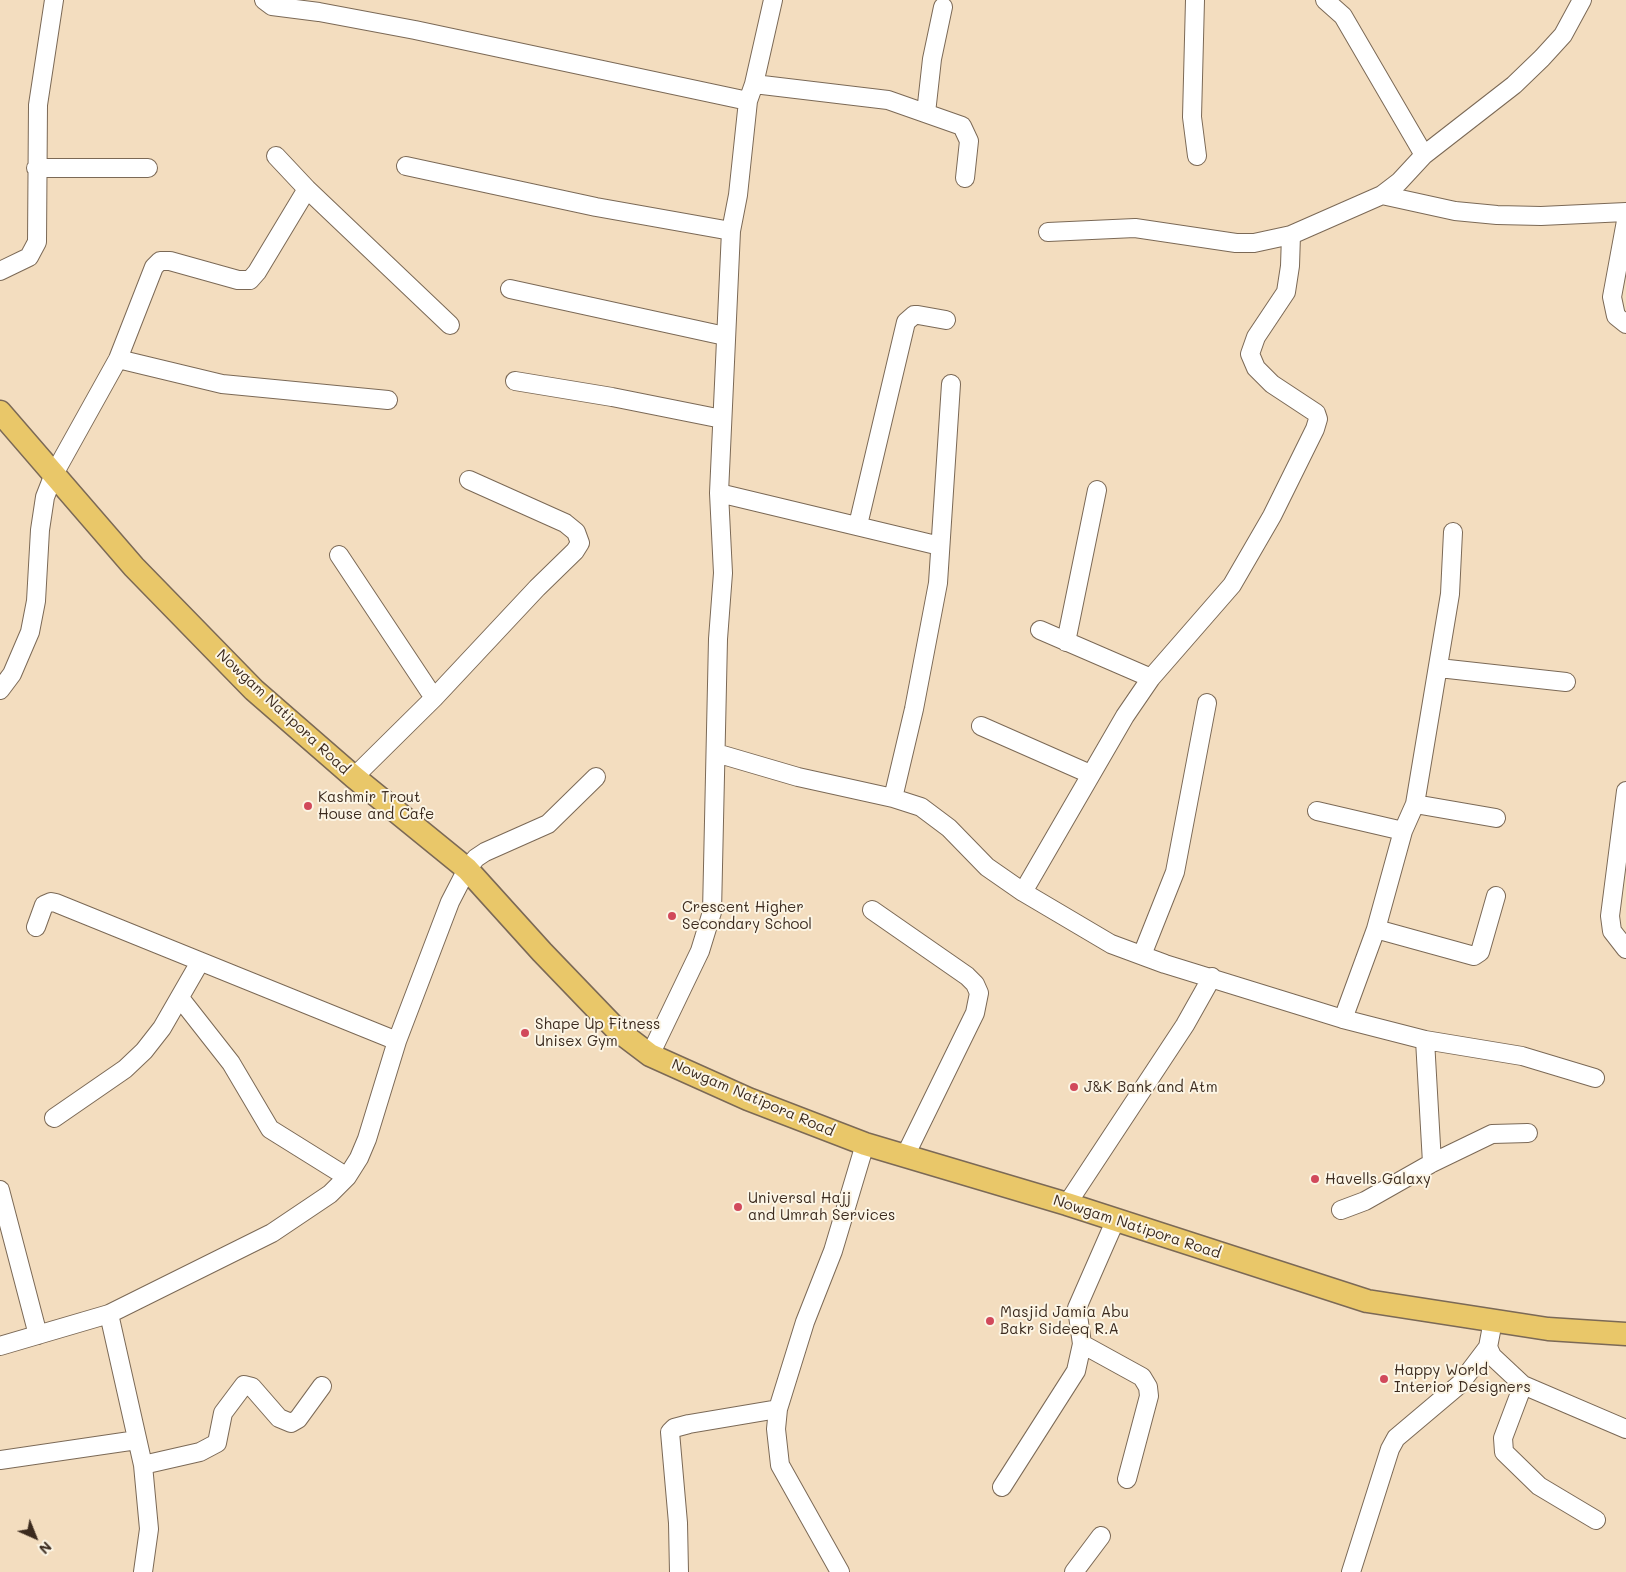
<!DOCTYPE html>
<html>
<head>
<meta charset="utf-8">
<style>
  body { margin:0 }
  #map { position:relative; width:1626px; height:1572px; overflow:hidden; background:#f3ddbf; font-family:Mali,sans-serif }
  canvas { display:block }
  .north { position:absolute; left:10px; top:1512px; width:50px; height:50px; -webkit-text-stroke:4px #fcf5e5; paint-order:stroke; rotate:136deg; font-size:14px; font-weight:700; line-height:20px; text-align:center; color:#3b2a1e }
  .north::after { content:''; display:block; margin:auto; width:18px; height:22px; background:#3b2a1e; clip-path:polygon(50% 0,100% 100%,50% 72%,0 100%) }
</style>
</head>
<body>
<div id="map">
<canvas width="1626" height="1572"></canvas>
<div class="north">N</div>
</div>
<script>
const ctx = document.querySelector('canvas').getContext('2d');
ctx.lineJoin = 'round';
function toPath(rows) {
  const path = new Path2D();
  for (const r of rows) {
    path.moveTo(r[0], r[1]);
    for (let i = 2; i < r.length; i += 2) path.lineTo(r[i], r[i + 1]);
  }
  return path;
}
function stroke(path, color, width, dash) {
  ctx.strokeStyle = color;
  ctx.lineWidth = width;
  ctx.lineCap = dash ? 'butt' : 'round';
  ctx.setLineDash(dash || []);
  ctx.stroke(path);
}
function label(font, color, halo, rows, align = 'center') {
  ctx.font = font + ' Mali,sans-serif';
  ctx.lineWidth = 4;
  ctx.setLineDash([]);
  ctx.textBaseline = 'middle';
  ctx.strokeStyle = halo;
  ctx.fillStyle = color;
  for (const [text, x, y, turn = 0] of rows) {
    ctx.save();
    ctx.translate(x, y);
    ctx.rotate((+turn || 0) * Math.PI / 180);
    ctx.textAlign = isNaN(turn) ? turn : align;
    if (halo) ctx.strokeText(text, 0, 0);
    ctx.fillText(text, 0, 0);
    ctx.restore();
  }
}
const minor = toPath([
  [264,0,272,6,319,12,415,30,748,101],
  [1195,0,1192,117,1197,156],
  [1325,0,1343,16,1424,155],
  [754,84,888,100,962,126,969,141,965,178],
  [926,113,932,59,943,7],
  [276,156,307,189,450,325],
  [406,166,596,207,731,231],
  [36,168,148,168],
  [1382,195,1455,211,1497,215,1541,216,1626,212],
  [1626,221,1612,297,1616,316,1626,324],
  [1048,232,1135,228,1236,243,1254,243,1291,235,1382,195,1399,182,1424,155,1514,85,1542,58,1563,35,1582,0],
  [0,271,29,257,37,242,38,105,54,0],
  [510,289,725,336],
  [118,359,222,384,388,400],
  [515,381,612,397,722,419],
  [719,493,940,546],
  [858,525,906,322,914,315,918,315,946,320],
  [339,555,434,698],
  [1040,630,1151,678],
  [1066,642,1097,490],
  [1439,668,1566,682],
  [0,690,12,674,30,632,36,601,40,530,45,497,54,474,118,359,154,267,160,261,170,261,238,280,250,280,257,272,307,189],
  [981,726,1090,774],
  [716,753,798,777,893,798,921,807,949,828,987,867,1023,892,1111,944,1165,964,1343,1019,1425,1040,1522,1056,1595,1078],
  [354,777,434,698,537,588,575,551,580,543,576,532,565,523,469,480],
  [1626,791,1610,916,1612,931,1626,949],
  [893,798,914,709,938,583,951,384],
  [1415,804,1496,818],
  [1317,811,1403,831],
  [1023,892,1125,716,1151,678,1232,585,1272,516,1315,429,1318,419,1316,413,1272,384,1256,368,1250,354,1256,337,1286,292,1290,266,1291,235],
  [872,910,967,976,975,984,979,993,975,1013,905,1156],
  [36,927,44,905,51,902,56,903,397,1041],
  [1376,929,1474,956,1480,952,1496,896],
  [1142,955,1175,872,1207,703],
  [180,998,231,1063,270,1129,347,1177],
  [1343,1019,1376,929,1403,831,1415,804,1450,594,1453,532],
  [1425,1040,1432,1163],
  [650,1055,700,951,712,912,718,639,723,573,719,493,731,231,738,195,748,101,754,84,773,0],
  [54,1118,125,1069,144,1051,162,1028,200,962],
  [0,1190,38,1335],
  [1067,1204,1185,1025,1212,977],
  [1341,1210,1365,1201,1432,1163,1492,1134,1528,1133],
  [109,1314,143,1465,149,1529,143,1572],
  [1493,1321,1488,1347,1492,1356,1523,1385,1626,1429],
  [1082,1344,1142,1377,1148,1387,1149,1396,1127,1479],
  [0,1346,109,1314,272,1233,330,1194,347,1177,359,1158,367,1139,397,1041,450,902,467,869,476,858,485,852,548,824,596,777],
  [1523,1385,1503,1438,1504,1452,1539,1486,1596,1520],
  [0,1460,137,1440],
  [143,1465,200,1452,217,1443,223,1413,244,1385,252,1387,279,1418,291,1423,298,1419,322,1386],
  [1002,1487,1076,1371,1082,1344,1077,1308,1116,1219],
  [679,1572,678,1523,670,1432,674,1428,689,1424,778,1409],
  [840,1572,780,1465,776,1429,778,1409,805,1322,833,1251,865,1144],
  [1074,1572,1101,1536],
  [1351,1572,1390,1449,1396,1438,1460,1384,1488,1347]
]);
const major = toPath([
  [0,412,134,567,254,690,354,777,467,869,542,952,617,1030,650,1055,748,1099,865,1144,1067,1204,1367,1301,1548,1329,1626,1334]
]);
const markers = [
  [308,806,5,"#d1495b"],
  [672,916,5,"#d1495b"],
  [525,1033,5,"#d1495b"],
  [1074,1087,5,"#d1495b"],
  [1315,1179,5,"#d1495b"],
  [738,1207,5,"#d1495b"],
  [990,1321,5,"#d1495b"],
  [1384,1379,5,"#d1495b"]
];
const streetNames = [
  ["Nowgam Natipora Road",283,712,43],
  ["Nowgam Natipora Road",753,1098,23],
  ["Nowgam Natipora Road",1137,1227,18]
];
const poiNames = [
  ["Kashmir Trout",318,797],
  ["House and Cafe",318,814],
  ["Crescent Higher",682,907],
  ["Secondary School",682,924],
  ["Shape Up Fitness",535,1024],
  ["Unisex Gym",535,1041],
  ["J&K Bank and Atm",1084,1087],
  ["Havells Galaxy",1325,1179],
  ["Universal Hajj",748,1198],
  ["and Umrah Services",748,1215],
  ["Masjid Jamia Abu",1000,1312],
  ["Bakr Sideeq R.A",1000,1329],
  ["Happy World",1394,1370],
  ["Interior Designers",1394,1387]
];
stroke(minor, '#7b6956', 20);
stroke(major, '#7b6956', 25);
stroke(minor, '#fff', 18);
stroke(major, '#e9c769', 22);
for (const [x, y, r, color] of markers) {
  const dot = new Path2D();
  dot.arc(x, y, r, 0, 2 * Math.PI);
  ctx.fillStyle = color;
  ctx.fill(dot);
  stroke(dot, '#fcf5e5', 2);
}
label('15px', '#3b2a1e', '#fcf5e5', streetNames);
label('15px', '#3b2a1e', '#fcf5e5', poiNames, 'left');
</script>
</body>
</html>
